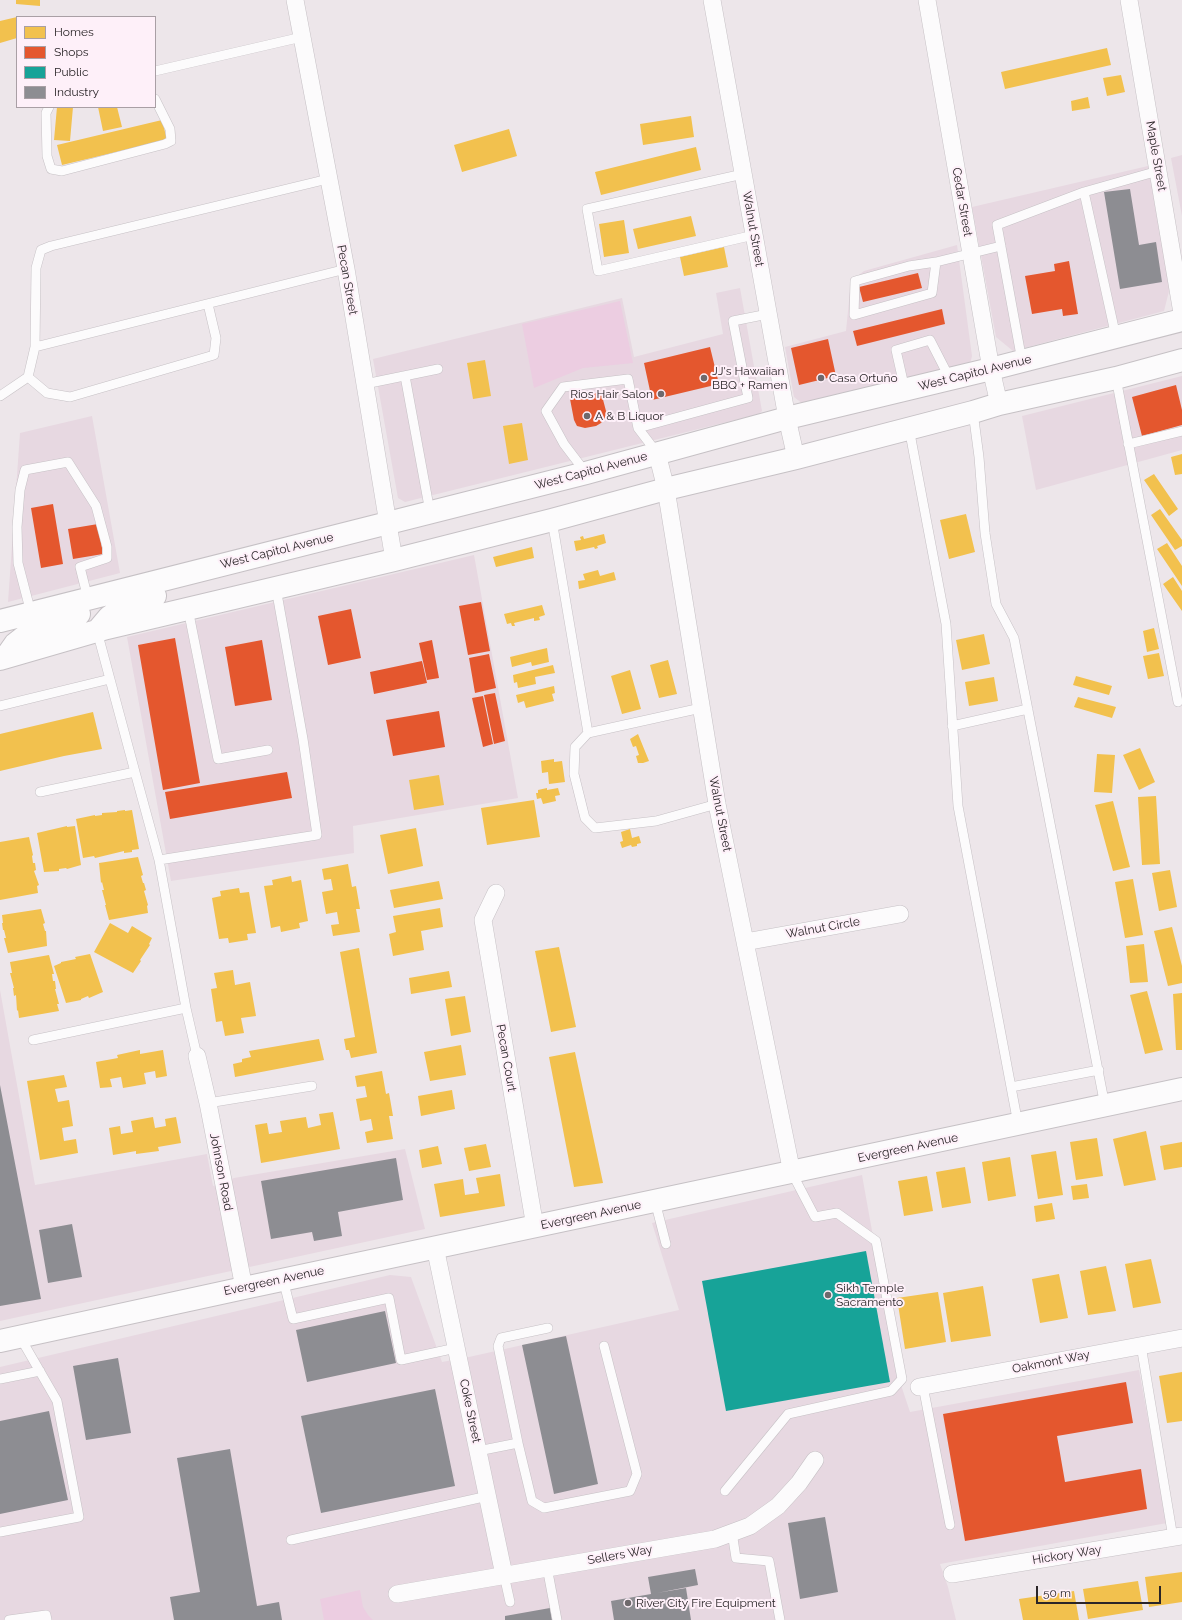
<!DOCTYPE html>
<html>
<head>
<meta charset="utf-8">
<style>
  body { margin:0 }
  #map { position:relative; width:1182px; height:1620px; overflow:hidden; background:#ede6ea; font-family:Raleway,sans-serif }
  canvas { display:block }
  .legend { position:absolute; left:16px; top:16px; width:140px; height:92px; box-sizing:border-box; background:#fef0f9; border:1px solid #a99fa5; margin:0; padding:5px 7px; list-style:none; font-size:12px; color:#2a2528 }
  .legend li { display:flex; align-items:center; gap:8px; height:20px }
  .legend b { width:20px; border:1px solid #a99fa5 }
  .scale { position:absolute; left:1036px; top:1586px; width:125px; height:18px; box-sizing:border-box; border:2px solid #2a2528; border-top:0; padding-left:5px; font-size:12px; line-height:14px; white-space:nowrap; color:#2a2528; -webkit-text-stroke:3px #fef0f9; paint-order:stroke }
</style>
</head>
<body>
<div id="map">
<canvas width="1182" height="1620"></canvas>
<ul class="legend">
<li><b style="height:11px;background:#f2c14e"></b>Homes</li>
<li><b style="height:11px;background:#e4572e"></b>Shops</li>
<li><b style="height:11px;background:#17a398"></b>Public</li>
<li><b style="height:11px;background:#8d8d92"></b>Industry</li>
</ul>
<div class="scale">50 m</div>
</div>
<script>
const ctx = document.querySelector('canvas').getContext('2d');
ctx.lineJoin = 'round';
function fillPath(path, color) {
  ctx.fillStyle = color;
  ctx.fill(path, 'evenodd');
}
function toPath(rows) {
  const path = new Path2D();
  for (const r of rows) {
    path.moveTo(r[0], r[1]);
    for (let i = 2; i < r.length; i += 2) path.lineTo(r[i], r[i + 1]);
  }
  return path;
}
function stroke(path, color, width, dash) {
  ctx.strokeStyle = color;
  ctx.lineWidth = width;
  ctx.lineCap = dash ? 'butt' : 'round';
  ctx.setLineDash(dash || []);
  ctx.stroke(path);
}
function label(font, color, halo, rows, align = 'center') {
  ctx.font = font + ' Raleway,sans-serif';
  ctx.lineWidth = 4;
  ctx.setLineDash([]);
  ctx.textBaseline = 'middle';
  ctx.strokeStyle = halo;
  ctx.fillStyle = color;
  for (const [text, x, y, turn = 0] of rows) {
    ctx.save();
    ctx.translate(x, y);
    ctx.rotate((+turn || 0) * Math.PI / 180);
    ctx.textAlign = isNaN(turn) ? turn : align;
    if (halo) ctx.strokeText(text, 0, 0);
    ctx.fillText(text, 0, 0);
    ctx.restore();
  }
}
const built = toPath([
  [1182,155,1182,216,1171,158],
  [1148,166,1170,287,1164,311,1013,351,996,337,972,207],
  [957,245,972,356,970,364,803,404,794,397,785,347,846,331,851,281,864,271],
  [740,288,762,411,759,414,405,502,398,498,373,359,622,298,634,357,723,334,716,293],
  [1182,376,1182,450,1036,490,1022,416],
  [92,416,120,573,8,602,20,433],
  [474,555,518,798,353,826,354,853,171,881,127,637],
  [0,990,35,1185,207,1154,213,1186,234,1178,405,1149,425,1229,0,1321],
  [862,1175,898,1376,910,1412,1139,1370,1167,1523,940,1564,948,1587,956,1620,0,1620,0,1367,390,1275,411,1277,442,1362,469,1357,679,1310,652,1223]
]);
const green = toPath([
  [620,301,633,363,583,368,534,388,522,324],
  [360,1590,363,1607,368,1615,373,1620,324,1620,320,1599]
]);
const homes = toPath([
  [16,0,40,0,40,6,16,4],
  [17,17,17,38,0,43,0,21],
  [1107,48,1111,65,1005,89,1001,72],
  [1121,75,1125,92,1107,96,1103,78],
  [1088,97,1090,108,1072,111,1071,101],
  [57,107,73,107,70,141,54,140],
  [98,107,117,107,122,127,103,131],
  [691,116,694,137,643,145,640,124],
  [162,120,167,140,62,165,57,145],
  [509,129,517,156,462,172,454,145],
  [696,147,701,170,601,195,595,172],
  [691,216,696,236,638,249,633,229],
  [624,220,629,253,604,257,599,224],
  [724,247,728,267,684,276,680,257],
  [485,360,491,396,473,399,467,363],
  [522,423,528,460,509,464,503,426],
  [1182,454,1182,474,1175,475,1171,457],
  [1154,474,1178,509,1169,516,1144,480],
  [1160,509,1182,540,1182,546,1175,550,1151,515],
  [966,514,975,552,949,559,940,520],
  [604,534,606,543,597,546,598,548,595,549,594,547,576,551,574,541,581,540,580,537,583,536,584,539],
  [1167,543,1182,566,1182,586,1157,549],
  [532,547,534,558,496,567,493,557],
  [598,570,600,576,614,572,616,580,579,589,578,581,585,580,583,574],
  [1173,577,1182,591,1182,611,1163,584],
  [542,605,545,615,539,617,540,620,534,621,534,618,514,623,515,626,512,626,511,623,507,624,504,614],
  [1154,628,1159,649,1147,652,1143,631],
  [984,634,990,664,962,670,956,640],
  [547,648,549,662,532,666,531,662,512,667,510,657],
  [1159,653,1164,676,1148,679,1143,656],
  [668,660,677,694,659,698,650,665],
  [553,665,555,673,535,677,536,684,518,688,517,682,514,683,513,675],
  [630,670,641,709,622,714,611,676],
  [1076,676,1112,686,1109,695,1073,685],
  [994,677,998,701,969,706,965,682],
  [554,686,555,693,552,694,554,701,526,708,524,701,518,703,516,695],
  [1078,697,1116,707,1112,718,1074,707],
  [93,712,102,749,64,756,0,771,0,734],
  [638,734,649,761,643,763,638,763,636,756,639,755,636,746,633,747,630,739],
  [1140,748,1155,782,1139,790,1123,755],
  [1097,754,1115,755,1112,793,1094,792],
  [554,759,554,762,562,761,565,782,549,784,548,772,542,773,541,761],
  [439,775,444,805,414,810,409,780],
  [547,788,547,790,558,788,560,795,555,796,556,801,543,804,541,798,537,799,536,793,538,793,538,790],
  [1156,796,1160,864,1142,865,1138,797],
  [534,800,540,837,487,845,481,808],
  [1113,801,1130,867,1113,871,1095,805],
  [125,810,125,811,132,810,139,849,132,850,132,852,124,853,124,851,95,858,94,856,83,858,76,819,95,815,95,816,102,815,102,813,117,812,117,811],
  [67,826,67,827,75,826,81,865,67,869,66,868,59,869,59,871,44,872,37,833],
  [416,828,423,866,388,874,380,835],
  [630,829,632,838,639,836,641,843,637,844,637,846,632,847,631,845,622,848,620,842,623,841,621,832],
  [29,837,33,855,32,856,33,863,35,863,36,870,34,871,39,885,37,886,38,893,0,900,0,842],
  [138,857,143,875,141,876,143,883,144,883,146,890,144,891,148,905,147,906,148,913,109,920,105,905,106,905,102,890,104,890,102,882,101,883,99,863],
  [348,864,352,887,356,886,360,909,356,909,360,932,333,936,331,925,339,924,337,912,326,914,322,892,333,890,331,879,324,880,322,869],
  [1170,870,1177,907,1159,911,1152,873],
  [291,876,292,882,301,880,308,921,299,923,300,928,281,932,280,926,271,928,264,886,273,885,272,880],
  [1133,879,1143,935,1125,938,1115,882],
  [439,881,443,899,394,908,390,890],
  [239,888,240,893,249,892,256,933,247,934,248,940,229,943,228,938,219,939,212,898,221,896,220,891],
  [440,908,443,927,421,931,424,950,393,956,389,934,396,932,393,916],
  [41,909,45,923,43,924,45,931,46,931,47,946,8,953,4,938,6,938,4,930,3,930,2,923,3,923,2,915],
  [110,923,128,933,132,926,152,938,149,944,150,945,140,960,141,961,133,973,94,952],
  [1172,927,1182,966,1182,983,1168,986,1154,931],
  [1144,944,1148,982,1130,983,1126,946],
  [559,947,576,1027,551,1032,535,951],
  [359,948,377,1053,351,1058,349,1050,346,1050,344,1039,355,1037,340,952],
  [90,954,103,992,89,998,88,996,81,999,81,1000,66,1003,54,966,61,963,61,962,76,959,75,957],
  [49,955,54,974,52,974,53,981,55,981,56,989,55,989,59,1004,57,1004,59,1011,19,1018,18,1010,17,1011,16,995,14,996,13,988,14,988,10,973,12,973,10,962],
  [233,970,235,985,250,982,256,1016,241,1018,244,1033,225,1036,222,1021,216,1022,211,989,217,988,214,973],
  [449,971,452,987,411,994,409,978],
  [1147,991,1163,1050,1145,1054,1130,995],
  [1182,993,1182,1050,1176,1050,1173,994],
  [465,996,471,1032,451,1036,445,999],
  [319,1039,324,1060,235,1077,233,1064,242,1062,242,1059,251,1057,249,1051],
  [461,1045,466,1075,430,1081,424,1052],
  [140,1050,140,1054,163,1050,167,1076,156,1078,155,1071,144,1073,146,1084,123,1088,121,1077,110,1079,112,1087,100,1088,96,1062,118,1058,117,1055],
  [575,1052,603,1183,574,1187,549,1057],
  [382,1071,386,1094,389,1093,393,1116,389,1116,393,1139,367,1143,365,1132,373,1130,371,1119,360,1121,356,1099,367,1097,365,1086,357,1087,355,1076],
  [64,1075,67,1087,55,1089,58,1102,69,1100,73,1126,62,1128,64,1141,76,1139,78,1153,40,1160,27,1081],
  [452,1090,455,1109,421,1116,418,1096],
  [333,1112,340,1149,261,1163,255,1125,267,1123,269,1134,282,1132,280,1121,306,1117,308,1128,321,1125,319,1114],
  [153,1117,155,1128,166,1126,165,1119,176,1117,181,1143,158,1147,159,1151,136,1154,136,1151,113,1155,109,1128,120,1126,121,1134,133,1132,131,1121],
  [1146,1131,1156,1180,1124,1186,1113,1139],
  [1097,1138,1103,1176,1076,1180,1070,1142],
  [1182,1142,1182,1167,1164,1170,1160,1146],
  [486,1144,491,1167,469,1171,464,1148],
  [438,1146,442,1164,422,1168,419,1150],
  [1056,1151,1063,1195,1038,1199,1031,1155],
  [1010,1157,1016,1196,988,1201,982,1162],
  [965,1167,971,1203,942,1208,936,1172],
  [500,1174,505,1206,440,1217,434,1184,463,1179,465,1195,479,1193,476,1178],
  [927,1176,933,1211,904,1216,898,1181],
  [1087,1184,1089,1198,1073,1200,1071,1186],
  [1052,1203,1055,1219,1036,1222,1034,1206],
  [1151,1259,1161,1303,1133,1308,1125,1264],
  [1106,1266,1116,1311,1088,1315,1080,1271],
  [1059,1274,1068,1318,1040,1323,1032,1279],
  [983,1286,991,1336,951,1342,943,1293],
  [938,1292,946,1342,905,1349,897,1298],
  [1182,1372,1182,1421,1167,1423,1159,1376],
  [1182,1572,1182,1602,1149,1607,1145,1577],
  [1138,1581,1143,1610,1088,1619,1083,1589],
  [1074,1591,1079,1620,1023,1620,1019,1599]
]);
const shops = toPath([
  [1069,261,1078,314,1063,316,1062,309,1032,314,1025,276,1055,271,1054,264],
  [918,273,922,288,863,302,859,287],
  [942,309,945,324,857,346,853,331],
  [828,339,836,376,799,385,791,348],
  [710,347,719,384,652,400,644,363],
  [1176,385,1182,410,1182,425,1142,436,1132,397],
  [601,392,606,411,605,418,601,423,596,426,585,428,577,426,574,420,570,399],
  [53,504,63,564,41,568,31,508],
  [98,524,103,554,73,559,68,529],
  [481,602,490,651,468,655,459,606],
  [351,609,361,658,328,665,318,616],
  [175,638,200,783,163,790,138,645],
  [262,640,272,700,235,706,225,647],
  [432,640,439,678,427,680,419,643],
  [489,654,496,688,475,693,469,658],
  [422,661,427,683,374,694,370,672],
  [495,693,505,741,494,744,484,695],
  [483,696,493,744,483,747,472,698],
  [439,711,445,747,393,756,386,720],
  [287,772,292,798,170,819,165,792],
  [1126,1382,1133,1423,1057,1436,1065,1482,1141,1469,1147,1509,965,1541,943,1414]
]);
const public = toPath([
  [866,1251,890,1382,726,1411,702,1281]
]);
const industry = toPath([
  [1130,189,1139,245,1156,242,1162,282,1120,289,1104,192],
  [0,1085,41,1299,0,1306],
  [396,1158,403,1200,338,1212,342,1236,314,1241,312,1232,271,1239,261,1181],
  [72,1224,82,1277,48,1283,39,1230],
  [385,1311,396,1363,307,1382,296,1330],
  [566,1336,598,1484,554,1494,522,1345],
  [118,1358,131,1433,86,1440,73,1366],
  [435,1389,455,1486,321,1513,301,1416],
  [49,1411,68,1500,0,1514,0,1421],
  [230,1449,257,1606,279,1602,282,1620,174,1620,170,1597,200,1592,177,1458],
  [825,1517,838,1592,800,1599,788,1523],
  [695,1569,698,1585,657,1593,686,1588,691,1620,614,1620,611,1601,651,1594,648,1577],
  [550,1608,552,1620,505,1620,505,1616]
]);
const lane = toPath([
  [155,71,302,37],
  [49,107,46,113,47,156,51,169,62,171,165,144,171,141,170,129,155,99],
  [743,174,587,209,598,271,754,235],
  [936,262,932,293,854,315,855,281,909,266,936,262,1001,246],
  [208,304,216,338,214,355,70,397,47,393,28,377,35,347,36,268,41,250,51,246,328,179],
  [1116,337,1084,192,1158,171],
  [35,347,346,269],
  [1022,361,997,225,1084,192],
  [405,376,430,512],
  [1116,378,1178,702],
  [365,384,438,369],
  [905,390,896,350,930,340,950,379],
  [0,396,28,377],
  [973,412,979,457,985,533,996,604,1014,638,1105,1106],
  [638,428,748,398,733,321,768,314],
  [909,428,946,624,958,806,1011,1087,1099,1070],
  [1128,444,1182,431],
  [586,473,564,444,546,411,563,387,628,379,638,428,657,453],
  [552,520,588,733,701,708],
  [188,609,218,759,268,750],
  [31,613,18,563,17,527,20,490,25,470,68,462,96,506,107,547,107,558,80,567,88,599],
  [0,706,110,679],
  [952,726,1028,709],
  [588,733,575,747,574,774,585,818,595,828,656,821,717,804],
  [135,772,159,860,317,835,303,739,276,588],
  [40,792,135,772,97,631],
  [186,1008,197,1056],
  [33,1040,186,1008,159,860],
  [1011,1087,1018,1124],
  [208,1103,312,1086],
  [655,1201,666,1244],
  [283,1279,293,1319,389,1298,401,1360,456,1348],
  [1141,1345,1173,1538],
  [0,1379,40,1371],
  [923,1386,950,1525],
  [518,1443,532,1501,544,1508,630,1491,637,1474,604,1346],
  [478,1451,518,1443,498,1346,501,1338,548,1328],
  [725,1491,788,1414,891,1391,902,1379,876,1241,837,1213,815,1217,792,1173],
  [0,1532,79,1517,57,1401,20,1337],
  [732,1532,736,1558,769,1561,780,1620],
  [291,1540,488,1496],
  [547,1567,557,1620],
  [504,1575,510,1602],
  [9,1620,46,1615,47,1620]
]);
const street = toPath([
  [295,0,346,269,394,560],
  [712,0,787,418,796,458],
  [927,0,991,369,999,404],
  [1129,0,1182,313],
  [657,453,666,489,717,804,792,1173],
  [496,893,483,920,535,1227],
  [745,942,900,914],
  [197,1056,208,1103,244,1288],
  [435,1247,504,1575],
  [919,1387,1182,1338],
  [952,1574,1182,1536],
  [397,1594,715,1539,750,1526,778,1506,799,1483,815,1460]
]);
const secondary = toPath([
  [0,621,586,473,787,418,991,369,1182,320],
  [98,630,109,617,131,602,155,596],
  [6,657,15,644,33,630,77,616,79,614],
  [0,659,107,628,394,560,552,520,666,489,796,458,973,412,999,404,1116,378,1182,360],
  [0,1341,244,1288,1182,1089]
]);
const markers = [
  [704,378,4,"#6e696c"],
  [821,378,4,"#6e696c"],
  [661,394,4,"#6e696c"],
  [587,416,4,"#6e696c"],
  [828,1295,4,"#6e696c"],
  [628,1603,4,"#6e696c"]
];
const streetNames = [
  ["Maple Street",1156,156,80],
  ["Cedar Street",962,202,80],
  ["Walnut Street",753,229,80],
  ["Pecan Street",347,280,80],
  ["West Capitol Avenue",975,373,-14],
  ["West Capitol Avenue",591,471,-15],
  ["West Capitol Avenue",277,551,-14],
  ["Walnut Street",720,814,79],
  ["Walnut Circle",823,928,-10],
  ["Pecan Court",506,1058,80],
  ["Evergreen Avenue",908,1148,-12],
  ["Johnson Road",221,1172,79],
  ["Evergreen Avenue",591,1215,-12],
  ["Evergreen Avenue",274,1281,-12],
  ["Oakmont Way",1051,1362,-11],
  ["Coke Street",470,1411,78],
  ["Sellers Way",620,1555,-10],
  ["Hickory Way",1067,1555,-9]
];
const poiNames = [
  ["JJ's Hawaiian",712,371],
  ["BBQ + Ramen",712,385],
  ["Casa Ortuño",829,378],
  ["Rios Hair Salon",653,394,"right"],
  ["A & B Liquor",595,416],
  ["Sikh Temple",836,1288],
  ["Sacramento",836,1302],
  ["River City Fire Equipment",636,1603]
];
fillPath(built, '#e7d8e1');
fillPath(green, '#eccde1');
fillPath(homes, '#f2c14e');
fillPath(shops, '#e4572e');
fillPath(public, '#17a398');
fillPath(industry, '#8d8d92');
stroke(lane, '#c6c1c5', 10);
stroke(street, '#c6c1c5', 18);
stroke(secondary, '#c6c1c5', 24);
stroke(lane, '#fcfbfc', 9);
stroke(street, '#fcfbfc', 17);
stroke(secondary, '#fcfbfc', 22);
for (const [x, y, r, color] of markers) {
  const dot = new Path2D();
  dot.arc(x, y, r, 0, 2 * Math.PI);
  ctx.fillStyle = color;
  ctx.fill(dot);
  stroke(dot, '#fef0f9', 1.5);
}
label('12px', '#2a2528', '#fef0f9', streetNames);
label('12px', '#2a2528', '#fef0f9', poiNames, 'left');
</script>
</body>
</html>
